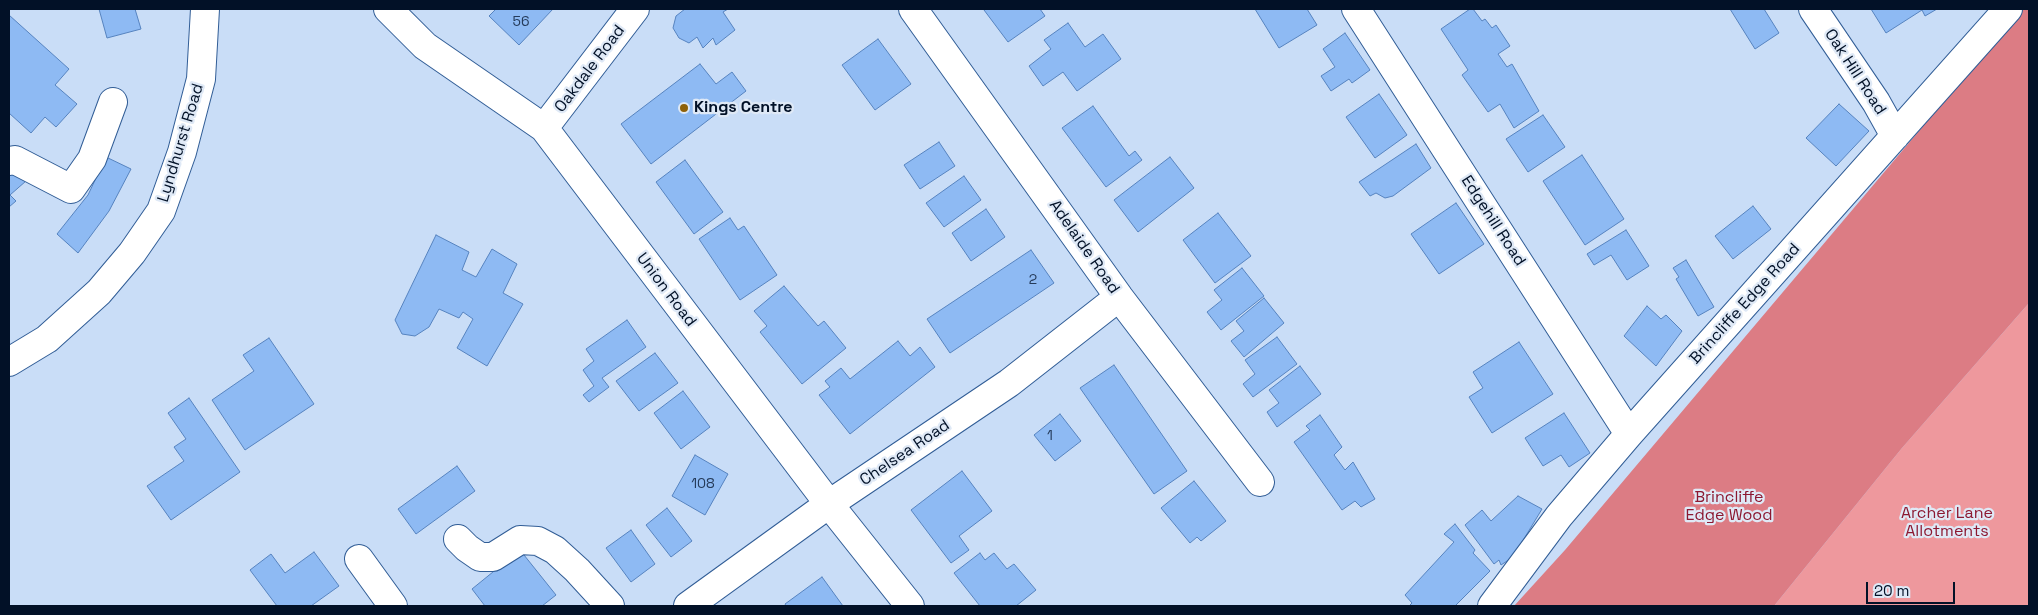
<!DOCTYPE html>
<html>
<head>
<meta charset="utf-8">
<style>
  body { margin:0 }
  #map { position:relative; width:2038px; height:615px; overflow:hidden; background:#c9ddf7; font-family:"Space Grotesk",sans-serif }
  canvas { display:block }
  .frame { position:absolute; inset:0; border:10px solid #021127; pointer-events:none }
  .scale { position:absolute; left:1866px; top:582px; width:89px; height:22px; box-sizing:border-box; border:2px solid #021127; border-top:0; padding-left:6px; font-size:15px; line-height:18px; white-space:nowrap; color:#021127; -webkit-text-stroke:4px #dfe9f6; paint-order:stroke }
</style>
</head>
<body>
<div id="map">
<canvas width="2038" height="615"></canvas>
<div class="frame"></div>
<div class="scale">20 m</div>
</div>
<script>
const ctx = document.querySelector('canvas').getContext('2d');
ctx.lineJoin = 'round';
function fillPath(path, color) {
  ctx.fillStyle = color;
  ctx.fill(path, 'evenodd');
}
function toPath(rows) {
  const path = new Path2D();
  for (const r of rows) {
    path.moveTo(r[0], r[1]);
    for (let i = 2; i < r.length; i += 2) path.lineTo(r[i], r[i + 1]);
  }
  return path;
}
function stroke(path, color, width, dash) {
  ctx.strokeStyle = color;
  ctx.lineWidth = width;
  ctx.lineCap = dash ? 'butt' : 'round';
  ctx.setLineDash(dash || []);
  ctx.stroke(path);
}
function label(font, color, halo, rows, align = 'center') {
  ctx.font = font + ' "Space Grotesk",sans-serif';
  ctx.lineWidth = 4.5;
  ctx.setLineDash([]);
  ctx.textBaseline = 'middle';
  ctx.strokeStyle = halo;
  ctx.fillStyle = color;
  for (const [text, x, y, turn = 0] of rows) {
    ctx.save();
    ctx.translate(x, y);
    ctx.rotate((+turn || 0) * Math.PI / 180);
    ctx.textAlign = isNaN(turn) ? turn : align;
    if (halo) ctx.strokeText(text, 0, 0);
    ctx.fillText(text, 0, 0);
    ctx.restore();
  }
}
const green = toPath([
  [2029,303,2029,606,1774,606,1902,448]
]);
const forest = toPath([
  [2022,9,2029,9,2029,303,1902,448,1774,606,1514,606,1565,550]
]);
const building = toPath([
  [99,9,135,9,141,29,107,38,99,9],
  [496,9,553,9,519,45,489,16,496,9],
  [685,9,728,9,723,12,735,30,716,45,713,38,703,48,697,37,689,43,679,38,673,28,676,16,685,9],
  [986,9,1040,9,1045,16,1008,42,984,10,986,9],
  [1255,9,1307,9,1317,25,1279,48,1255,9],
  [1470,9,1473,9,1482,21,1485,19,1492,28,1496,25,1510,46,1498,54,1507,67,1512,64,1539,111,1514,128,1500,104,1488,112,1462,75,1468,70,1441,29,1470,9],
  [1730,9,1764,9,1779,33,1755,49,1730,9],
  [1871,9,1937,9,1925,16,1922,10,1886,33,1871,9],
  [9,15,69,69,55,85,77,104,56,127,45,117,31,133,9,113,9,15],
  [1068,23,1085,47,1103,34,1121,59,1077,91,1063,72,1043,86,1029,66,1051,49,1044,40,1068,23],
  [1345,33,1370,70,1352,83,1349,79,1331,91,1321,76,1335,67,1323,49,1345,33],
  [878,39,911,84,875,110,842,65,878,39],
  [700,64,716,84,732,72,746,91,651,164,621,124,700,64],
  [1379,94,1407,135,1375,158,1346,117,1379,94],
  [1839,104,1869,131,1836,166,1806,138,1839,104],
  [1093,106,1129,156,1135,151,1142,160,1106,187,1062,128,1093,106],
  [1543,115,1565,147,1528,172,1506,139,1543,115],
  [939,142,955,166,920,189,904,165,939,142],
  [1416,144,1431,168,1393,196,1385,198,1376,193,1370,196,1359,182,1416,144],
  [1582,155,1624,219,1585,245,1543,181,1582,155],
  [106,157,131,169,109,211,78,253,57,234,88,195,106,157],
  [1170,157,1194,188,1138,232,1114,200,1170,157],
  [685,160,723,212,694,234,656,182,685,160],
  [9,170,26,181,10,195,16,201,9,207,9,170],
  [964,176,981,200,944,227,926,203,964,176],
  [1456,203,1484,244,1439,274,1411,234,1456,203],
  [1753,206,1771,229,1733,259,1715,236,1753,206],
  [986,209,1005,237,971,261,952,233,986,209],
  [1218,213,1251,256,1215,283,1183,240,1218,213],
  [730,218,738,230,744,226,777,275,740,300,699,239,730,218],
  [1626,230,1649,266,1627,280,1611,255,1594,265,1587,254,1626,230],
  [436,235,469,252,462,270,476,277,492,249,517,264,503,293,523,304,487,366,457,348,473,319,463,312,459,318,439,309,429,327,415,336,402,334,395,320,436,235],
  [1031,250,1054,283,950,353,927,319,1031,250],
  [1686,260,1714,307,1698,316,1676,279,1679,277,1673,268,1686,260],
  [1242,268,1264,296,1221,330,1207,312,1222,300,1214,290,1242,268],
  [784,286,818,326,824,321,846,348,802,384,760,332,767,326,754,311,784,286],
  [1264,298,1284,323,1244,357,1231,341,1244,331,1236,321,1264,298],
  [1647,306,1661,319,1666,315,1682,331,1656,366,1624,336,1647,306],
  [627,320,646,347,602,378,609,387,589,402,583,395,594,386,583,370,594,361,586,349,627,320],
  [1277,337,1297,364,1253,397,1243,384,1255,374,1245,360,1277,337],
  [269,338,314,404,245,450,212,400,254,371,243,355,269,338],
  [898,341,910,356,920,347,935,367,850,434,819,395,830,387,825,381,841,368,850,379,898,341],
  [1519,342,1553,394,1492,433,1469,397,1483,388,1473,372,1519,342],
  [655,353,678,383,639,411,616,381,655,353],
  [1114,365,1187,471,1154,494,1080,388,1114,365],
  [1300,366,1321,394,1277,427,1267,412,1279,403,1269,390,1300,366],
  [683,391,710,427,681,449,654,413,683,391],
  [189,398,240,472,171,520,147,486,184,461,174,447,186,439,168,413,189,398],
  [1564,413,1590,453,1569,467,1561,455,1543,466,1525,438,1564,413],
  [1060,414,1081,441,1055,461,1034,435,1060,414],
  [1320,415,1342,447,1334,455,1345,470,1353,462,1375,499,1361,507,1355,501,1342,510,1294,442,1310,430,1306,426,1320,415],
  [695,455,728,474,705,515,672,496,695,455],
  [457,466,475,491,416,534,398,509,457,466],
  [962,471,992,511,959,536,969,550,951,563,911,510,962,471],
  [1194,481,1226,521,1201,541,1197,537,1190,543,1161,508,1194,481],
  [1518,496,1542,509,1513,557,1501,565,1499,560,1494,564,1465,525,1482,510,1491,521,1518,496],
  [667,508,692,541,671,557,646,525,667,508],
  [1455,524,1475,550,1473,553,1490,571,1455,606,1409,606,1412,603,1405,595,1454,542,1444,534,1455,524],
  [631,530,655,564,631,582,606,548,631,530],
  [520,550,556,595,542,606,485,606,472,589,520,550],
  [314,552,339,586,311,606,277,606,250,570,271,554,285,573,314,552],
  [980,553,985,560,994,553,1007,569,1014,564,1036,590,1016,606,980,606,954,573,980,553],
  [822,577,843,606,786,606,785,604,822,577]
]);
const minor = toPath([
  [388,9,425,46,544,128,829,504,910,606],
  [913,9,1119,297,1260,482],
  [1356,9,1629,434],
  [1813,9,1876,102,1895,136],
  [544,128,635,9],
  [9,161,15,160,71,189,92,159,113,102],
  [9,362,47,339,99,292,132,253,161,211,182,152,201,79,205,9],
  [458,539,467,548,480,557,493,557,520,540,538,541,555,550,577,570,610,606],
  [359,559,393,606],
  [688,606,829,504,1009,383,1119,297],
  [1492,606,1559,516,1629,434,2008,9]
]);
const markers = [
  [684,108,5,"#8e6109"]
];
const numberNames = [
  ["56",521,22],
  ["2",1033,280],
  ["1",1050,436],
  ["108",703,484]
];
const streetNames = [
  ["Oakdale Road",590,69,-53],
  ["Oak Hill Road",1855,72,57],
  ["Lyndhurst Road",181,143,-73],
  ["Edgehill Road",1493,221,57],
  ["Adelaide Road",1084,247,55],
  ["Union Road",666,290,53],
  ["Brincliffe Edge Road",1745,304,-48],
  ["Chelsea Road",905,453,-34]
];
const poiNames = [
  ["Kings Centre",694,108]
];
const parkNames = [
  ["Brincliffe",1729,498],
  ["Edge Wood",1729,516],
  ["Archer Lane",1947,514],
  ["Allotments",1947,532]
];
fillPath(green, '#ee989d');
fillPath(forest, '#dc7c84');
fillPath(building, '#8ebaf3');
stroke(building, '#5683bf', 1);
stroke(minor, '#315d96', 30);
stroke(minor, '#fff', 28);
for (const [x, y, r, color] of markers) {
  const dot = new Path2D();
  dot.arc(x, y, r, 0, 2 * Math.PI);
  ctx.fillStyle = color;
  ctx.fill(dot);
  stroke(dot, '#dfe9f6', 2);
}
label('14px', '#253b5a', null, numberNames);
label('16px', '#021127', '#dfe9f6', streetNames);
label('bold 16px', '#021127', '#dfe9f6', poiNames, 'left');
label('16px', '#8c1831', '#dfe9f6', parkNames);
</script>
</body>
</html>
